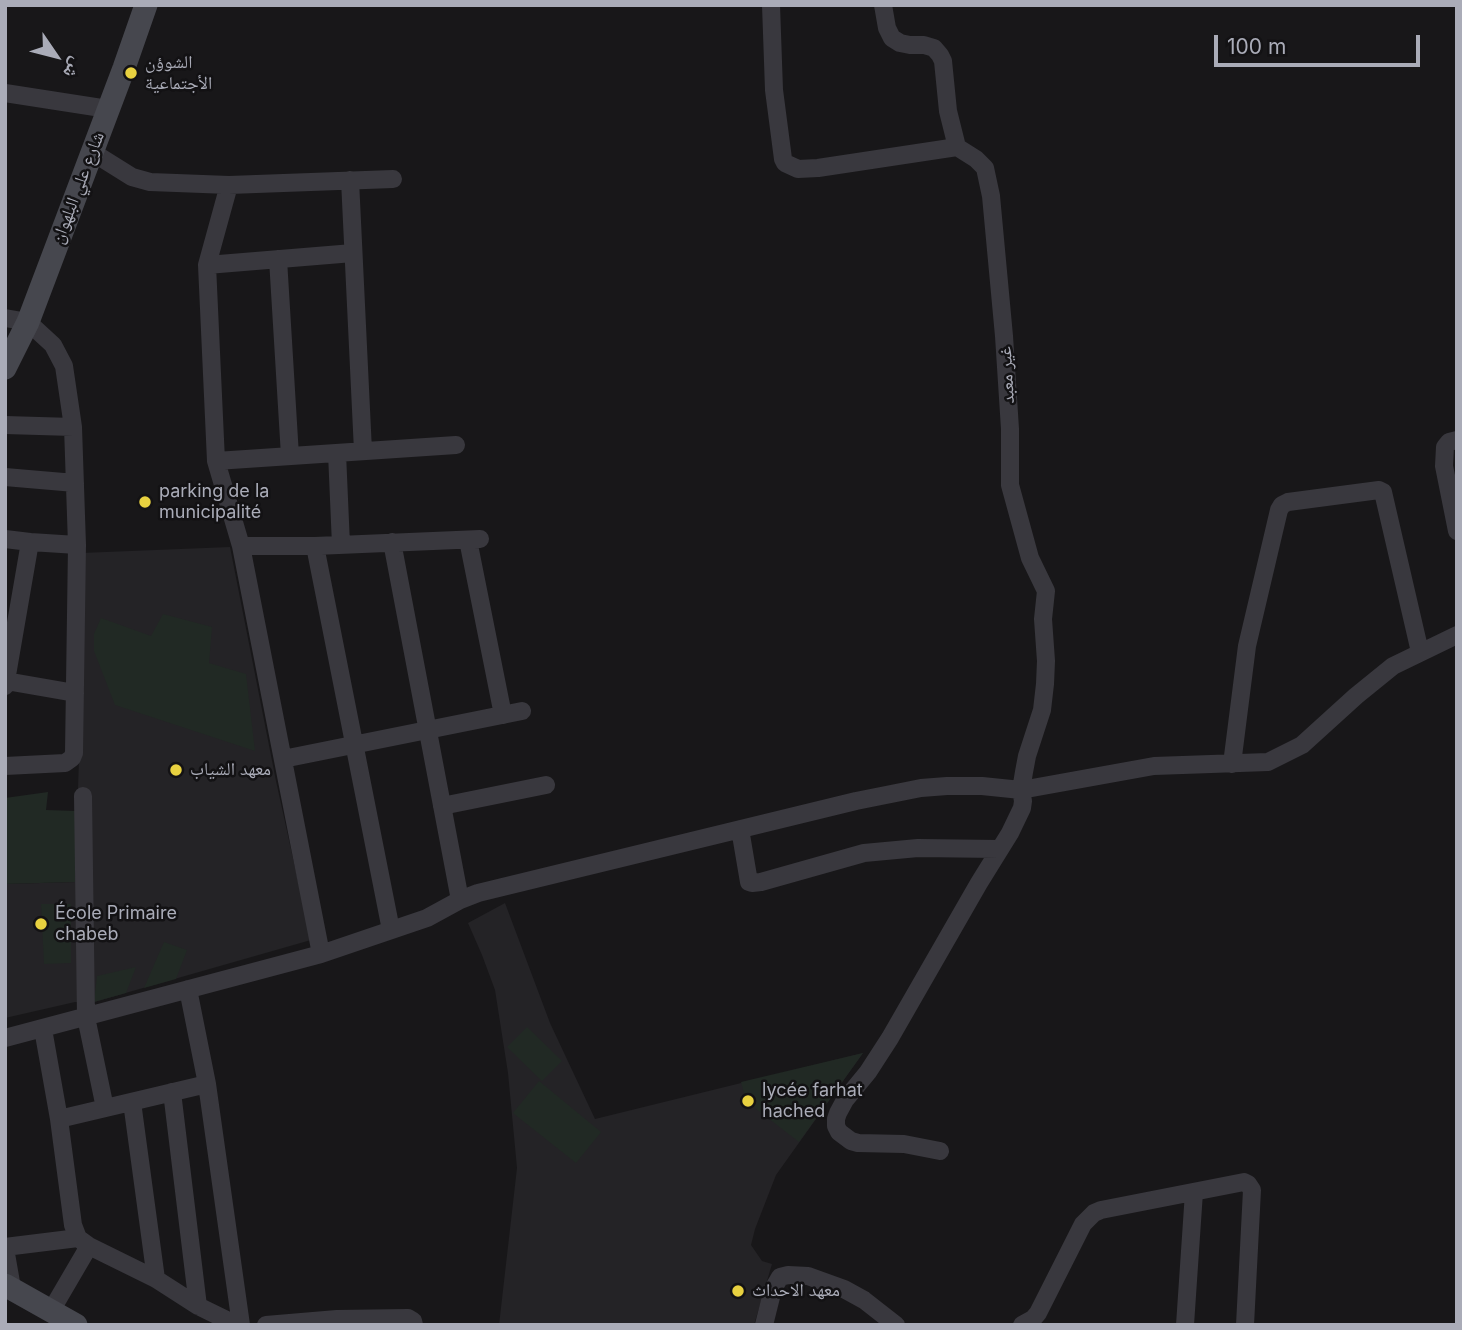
<!DOCTYPE html>
<html>
<head>
<meta charset="utf-8">
<style>
  body { margin:0 }
  #map { position:relative; width:1462px; height:1330px; overflow:hidden; background:#181719; font-family:Inter,"Noto Naskh Arabic",sans-serif }
  canvas { display:block }
  .frame { position:absolute; inset:0; border:7px solid #aaacb8; pointer-events:none }
  .north { position:absolute; left:21px; top:21px; width:70px; height:70px; -webkit-text-stroke:5px #131214; paint-order:stroke; rotate:125deg; font-size:19px; font-weight:700; line-height:28px; text-align:center; color:#aaacb8 }
  .north::after { content:''; display:block; margin:auto; width:24px; height:32px; background:#aaacb8; clip-path:polygon(50% 0,100% 100%,50% 72%,0 100%) }
  .scale { position:absolute; left:1214px; top:35px; width:206px; height:32px; box-sizing:border-box; border:4px solid #aaacb8; border-top:0; padding-left:9px; font-size:21px; line-height:24px; white-space:nowrap; color:#aaacb8; -webkit-text-stroke:5px #131214; paint-order:stroke }
</style>
</head>
<body>
<div id="map">
<canvas width="1462" height="1330"></canvas>
<div class="frame"></div>
<div class="north">ش</div>
<div class="scale">100 m</div>
</div>
<script>
const ctx = document.querySelector('canvas').getContext('2d');
ctx.lineJoin = 'round';
function fillPath(path, color) {
  ctx.fillStyle = color;
  ctx.fill(path, 'evenodd');
}
function toPath(rows) {
  const path = new Path2D();
  for (const r of rows) {
    path.moveTo(r[0], r[1]);
    for (let i = 2; i < r.length; i += 2) path.lineTo(r[i], r[i + 1]);
  }
  return path;
}
function stroke(path, color, width, dash) {
  ctx.strokeStyle = color;
  ctx.lineWidth = width;
  ctx.lineCap = dash ? 'butt' : 'round';
  ctx.setLineDash(dash || []);
  ctx.stroke(path);
}
function label(font, color, halo, rows, align = 'center') {
  ctx.font = font + ' Inter,"Noto Naskh Arabic",sans-serif';
  ctx.lineWidth = 5;
  ctx.setLineDash([]);
  ctx.textBaseline = 'middle';
  ctx.strokeStyle = halo;
  ctx.fillStyle = color;
  for (const [text, x, y, turn = 0] of rows) {
    ctx.save();
    ctx.translate(x, y);
    ctx.rotate((+turn || 0) * Math.PI / 180);
    ctx.textAlign = isNaN(turn) ? turn : align;
    if (halo) ctx.strokeText(text, 0, 0);
    ctx.fillText(text, 0, 0);
    ctx.restore();
  }
}
const built = toPath([
  [230,547,276,781,311,940,94,1002,75,1002,5,1018,5,884,75,882,79,758,81,553],
  [505,903,550,1023,595,1119,863,1053,776,1175,755,1229,751,1245,762,1261,772,1264,754,1325,499,1325,517,1168,508,1073,495,990,482,955,468,923]
]);
const green = toPath([
  [163,614,212,627,209,663,246,674,255,751,115,705,94,651,94,634,101,618,151,636],
  [48,792,46,810,76,811,75,882,5,884,5,798],
  [41,904,71,904,71,963,44,964],
  [164,942,187,950,176,979,144,988],
  [136,967,126,993,94,1002,97,976],
  [527,1027,562,1061,542,1081,507,1047],
  [863,1053,799,1142,746,1101,741,1082],
  [539,1081,601,1132,576,1163,513,1113]
]);
const street = toPath([
  [771,5,774,90,783,159,785,163,798,169,818,168,957,147],
  [883,5,887,28,892,38,900,43,910,45,924,45,934,48,940,55,943,61,948,111,957,147,976,159,985,168,991,196,1004,336,1010,429,1010,485,1030,558,1046,591,1043,619,1046,661,1045,684,1042,710,1027,756,1024,772,1021,790,1023,801,1022,808,1010,833,979,883,890,1038,868,1072,845,1100,838,1113,836,1119,836,1126,839,1132,851,1141,858,1143,904,1144,940,1151],
  [5,93,108,109],
  [92,152,132,177,150,182,229,185,393,179],
  [350,180,363,451],
  [229,185,207,265,216,461,241,546,321,954],
  [278,259,290,456],
  [207,265,353,253],
  [5,318,28,322,53,345,64,366,73,427],
  [5,425,73,427,77,545,74,753,72,758,65,763,5,766],
  [1457,440,1449,442,1445,447,1444,466,1457,531],
  [337,453,341,545],
  [216,461,456,445],
  [5,477,75,483],
  [5,539,30,542],
  [468,540,503,715],
  [392,542,460,900],
  [241,546,315,546,480,539],
  [315,546,391,930],
  [6,681,30,542,77,545],
  [5,686,6,681,75,693],
  [283,759,522,711],
  [1232,764,1247,646,1279,510,1282,505,1288,502,1379,490,1383,492,1420,652],
  [83,796,86,1017,105,1108],
  [442,806,546,785],
  [740,829,749,882,752,883,761,882,864,853,918,848,999,849],
  [188,989,207,1084,241,1325],
  [43,1029,59,1119,73,1225,78,1238,89,1246,156,1279,198,1306,237,1325],
  [5,1038,321,954,427,918,460,900,478,893,856,801,921,788,947,786,982,786,1021,790,1154,766,1268,762,1302,745,1356,696,1393,666,1457,635],
  [172,1092,198,1306],
  [132,1102,156,1279],
  [59,1119,207,1084],
  [5,1247,78,1238],
  [5,1248,12,1288],
  [51,1311,89,1246],
  [266,1325,337,1319,408,1318,413,1321,414,1325],
  [764,1325,773,1289,780,1277,788,1275,808,1276,844,1289,864,1300,896,1325],
  [1022,1325,1033,1319,1038,1313,1083,1224,1094,1213,1101,1210,1244,1182,1248,1184,1252,1190,1245,1325],
  [1185,1325,1194,1192]
]);
const secondary = toPath([
  [5,368,28,322,124,68,146,5],
  [5,1285,76,1325]
]);
const markers = [
  [131,73,7,"#e8d140"],
  [145,502,7,"#e8d140"],
  [176,770,7,"#e8d140"],
  [41,924,7,"#e8d140"],
  [748,1101,7,"#e8d140"],
  [738,1291,7,"#e8d140"]
];
const poiNames = [
  ["الشوؤن",145,63],
  ["الأجتماعية",145,84],
  ["parking de la",159,492],
  ["municipalité",159,513],
  ["معهد الشياب",190,770],
  ["École Primaire",55,914],
  ["chabeb",55,935],
  ["lycée farhat",762,1091],
  ["hached",762,1112],
  ["معهد الاحداث",752,1291]
];
const streetNames = [
  ["شارع علي البلهوان",78,188,-69],
  ["غير معبد",1007,375,-93]
];
fillPath(built, '#242326');
fillPath(green, '#212924');
stroke(street, '#39383e', 18);
stroke(secondary, '#46474e', 23);
for (const [x, y, r, color] of markers) {
  const dot = new Path2D();
  dot.arc(x, y, r, 0, 2 * Math.PI);
  ctx.fillStyle = color;
  ctx.fill(dot);
  stroke(dot, '#131214', 2.5);
}
label('18px', '#aaacb8', '#131214', poiNames, 'left');
label('18px', '#aaacb8', '#131214', streetNames);
</script>
</body>
</html>
